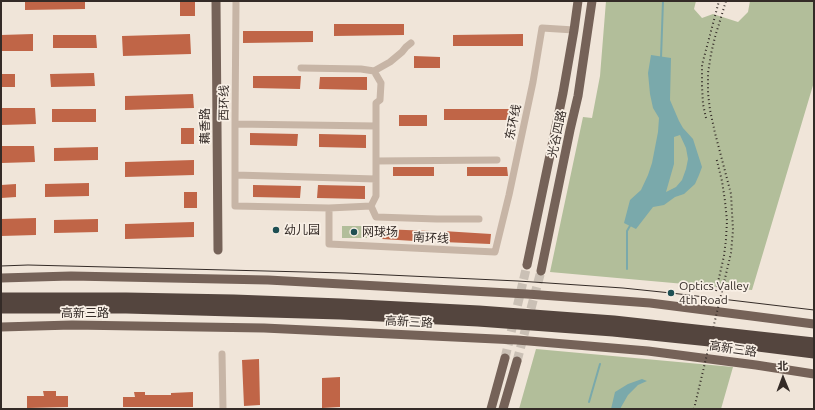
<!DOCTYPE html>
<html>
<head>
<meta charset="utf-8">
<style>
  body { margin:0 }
  #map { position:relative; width:815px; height:410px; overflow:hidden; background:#f0e5d9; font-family:Ubuntu,"Noto Sans SC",sans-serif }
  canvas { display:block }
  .frame { position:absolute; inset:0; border:2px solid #342b27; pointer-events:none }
  .north { position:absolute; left:763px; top:358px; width:40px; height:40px; -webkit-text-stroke:3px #f8efe5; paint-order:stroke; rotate:359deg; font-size:11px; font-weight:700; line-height:16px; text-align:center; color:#342b27 }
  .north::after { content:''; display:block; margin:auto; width:14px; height:18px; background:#342b27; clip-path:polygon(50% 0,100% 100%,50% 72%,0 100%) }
</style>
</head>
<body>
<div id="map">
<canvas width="815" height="410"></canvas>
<div class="frame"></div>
<div class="north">北</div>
</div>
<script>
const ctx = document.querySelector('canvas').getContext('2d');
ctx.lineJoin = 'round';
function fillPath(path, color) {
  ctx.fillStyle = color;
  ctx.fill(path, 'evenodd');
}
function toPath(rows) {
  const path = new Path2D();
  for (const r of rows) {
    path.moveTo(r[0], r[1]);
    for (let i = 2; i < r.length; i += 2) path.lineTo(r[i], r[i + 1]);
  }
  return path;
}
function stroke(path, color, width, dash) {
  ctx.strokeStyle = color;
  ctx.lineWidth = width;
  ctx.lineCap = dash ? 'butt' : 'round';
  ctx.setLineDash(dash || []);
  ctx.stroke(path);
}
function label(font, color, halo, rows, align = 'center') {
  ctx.font = font + ' Ubuntu,"Noto Sans SC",sans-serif';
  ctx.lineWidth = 3.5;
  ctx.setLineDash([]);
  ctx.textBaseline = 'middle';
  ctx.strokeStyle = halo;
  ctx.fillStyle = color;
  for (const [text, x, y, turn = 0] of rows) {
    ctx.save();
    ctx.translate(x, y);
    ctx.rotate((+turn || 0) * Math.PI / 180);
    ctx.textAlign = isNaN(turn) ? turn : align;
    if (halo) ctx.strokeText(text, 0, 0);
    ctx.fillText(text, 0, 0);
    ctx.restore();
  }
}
const green = toPath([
  [606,1,696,1,694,9,702,18,713,14,738,22,748,12,750,1,814,1,814,82,752,290,550,272,583,117,592,118,600,76],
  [342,226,367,226,367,238,342,238],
  [536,349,733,367,721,409,519,409]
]);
const water = toPath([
  [651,55,671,58,670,100,679,121,683,128,693,139,702,167,699,175,695,184,684,194,675,197,664,205,653,207,636,229,624,223,630,200,641,190,648,175,652,163,658,132,659,118,653,108,650,94,648,73],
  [680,135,686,148,688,159,686,169,682,180,676,187,666,192,674,164,674,137],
  [642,379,647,381,638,385,628,395,620,409,611,409,615,392,628,384]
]);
const stream = toPath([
  [661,58,663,1],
  [627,269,627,231,631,224],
  [589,402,600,364]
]);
const building = toPath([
  [25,1,85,1,85,9,25,10],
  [180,1,195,1,195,16,180,16],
  [334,24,404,24,404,35,334,36],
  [243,31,313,31,313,42,243,43],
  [33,34,33,51,1,51,1,35],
  [190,34,191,54,123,56,122,36],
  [523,34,523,46,453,46,453,35],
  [53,35,96,35,97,48,53,48],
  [414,56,440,57,440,68,414,68],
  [94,73,95,86,51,87,50,74],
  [1,74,15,74,15,87,1,87],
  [253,76,301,76,300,89,253,88],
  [320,77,367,77,367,90,319,89],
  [193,94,194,108,125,110,125,96],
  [1,108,35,108,36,124,1,125],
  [52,109,96,109,96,122,52,122],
  [444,109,512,109,512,120,444,120],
  [399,115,427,115,427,126,399,126],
  [181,128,194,128,194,144,181,144],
  [250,133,298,134,297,146,250,145],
  [319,134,366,135,366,148,319,147],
  [1,146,34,146,35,162,1,163],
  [98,147,98,160,54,161,54,148],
  [194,160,194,175,125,177,125,162],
  [393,167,434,167,434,176,393,176],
  [467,167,507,167,508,176,467,176],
  [89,183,89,196,45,197,45,184],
  [16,184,16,197,1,198,1,185],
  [253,185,301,186,300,198,253,197],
  [318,185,365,186,365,199,317,198],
  [184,192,197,192,197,208,184,208],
  [36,218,36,235,1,236,1,219],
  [98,219,98,232,54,233,54,220],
  [194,222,194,237,125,239,125,224],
  [382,229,430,231,430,242,382,239],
  [443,231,491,234,490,244,443,242],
  [259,359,260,405,244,406,242,360],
  [340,377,340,407,322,408,322,378],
  [43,391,56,391,56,396,68,396,68,407,27,408,27,396,44,396],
  [134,392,145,392,145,395,171,395,171,393,193,392,193,407,123,407,123,397,135,397]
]);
const majorTunnel = toPath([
  [505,358,527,265],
  [517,361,541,271]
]);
const minor = toPath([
  [236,1,235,124,235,206,329,208,329,244,495,252,509,195,533,82,542,28,574,30],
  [301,68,361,69,374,71,381,83,380,100,376,103,376,196,371,206],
  [374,71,390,62,402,52,406,47,411,43],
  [235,124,376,126],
  [376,161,497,160],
  [235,175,376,179],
  [329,208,371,206,376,217,437,219,479,219],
  [222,354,223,409]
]);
const major = toPath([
  [216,1,218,250],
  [527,265,563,93,574,30,578,1],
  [541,271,570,130,578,96,592,1],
  [1,278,71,276,268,280,527,294,650,303,814,324],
  [1,327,72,325,264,328,517,340,648,351,756,365,814,374],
  [491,409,505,358],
  [503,409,517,361]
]);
const tram = toPath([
  [1,266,28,265,345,273,518,281,623,288,671,293,814,310]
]);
const rail = toPath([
  [706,118,703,104,702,86,702,65,719,1],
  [716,291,724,256,726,239,727,221,725,201,722,181,716,157],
  [694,409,731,253,733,230,731,194,715,133,710,110,708,93,708,73,711,54,715,37,726,1]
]);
const highwayBridge = toPath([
  [1,298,126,298,234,300,341,304,479,311,614,321,814,343],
  [1,308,126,308,233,311,341,314,478,321,613,331,758,346,814,353]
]);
const markers = [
  [276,230,4,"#1e4f53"],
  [354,232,4,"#1e4f53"],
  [671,293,4,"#1e4f53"]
];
const streetNames = [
  ["西环线",224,103,-89],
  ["东环线",513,122,-78],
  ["藕香路",205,126,-90],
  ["光谷四路",557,134,-78],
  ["南环线",431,238,3],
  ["高新三路",85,313],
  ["高新三路",409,322,3],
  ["高新三路",733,349,8]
];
const poiNames = [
  ["幼儿园",284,230],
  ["网球场",362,232],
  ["Optics Valley",679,286],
  ["4th Road",679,300]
];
fillPath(green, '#b2be9a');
fillPath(water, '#7aa9ab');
stroke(stream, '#7aa9ab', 2);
fillPath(building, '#c06547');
stroke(majorTunnel, '#cac0b5', 9, [9, 4.5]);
stroke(minor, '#c7b5a6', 7);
stroke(major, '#756258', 9);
stroke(tram, '#342b27', 1);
stroke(rail, '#342b27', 2, [1, 3]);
stroke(highwayBridge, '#54453e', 11);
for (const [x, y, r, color] of markers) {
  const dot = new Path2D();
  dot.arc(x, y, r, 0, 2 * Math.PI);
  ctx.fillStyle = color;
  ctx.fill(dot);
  stroke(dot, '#f8efe5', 1.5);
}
label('12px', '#342b27', '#f8efe5', streetNames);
label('12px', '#342b27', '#f8efe5', poiNames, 'left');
</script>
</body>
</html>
